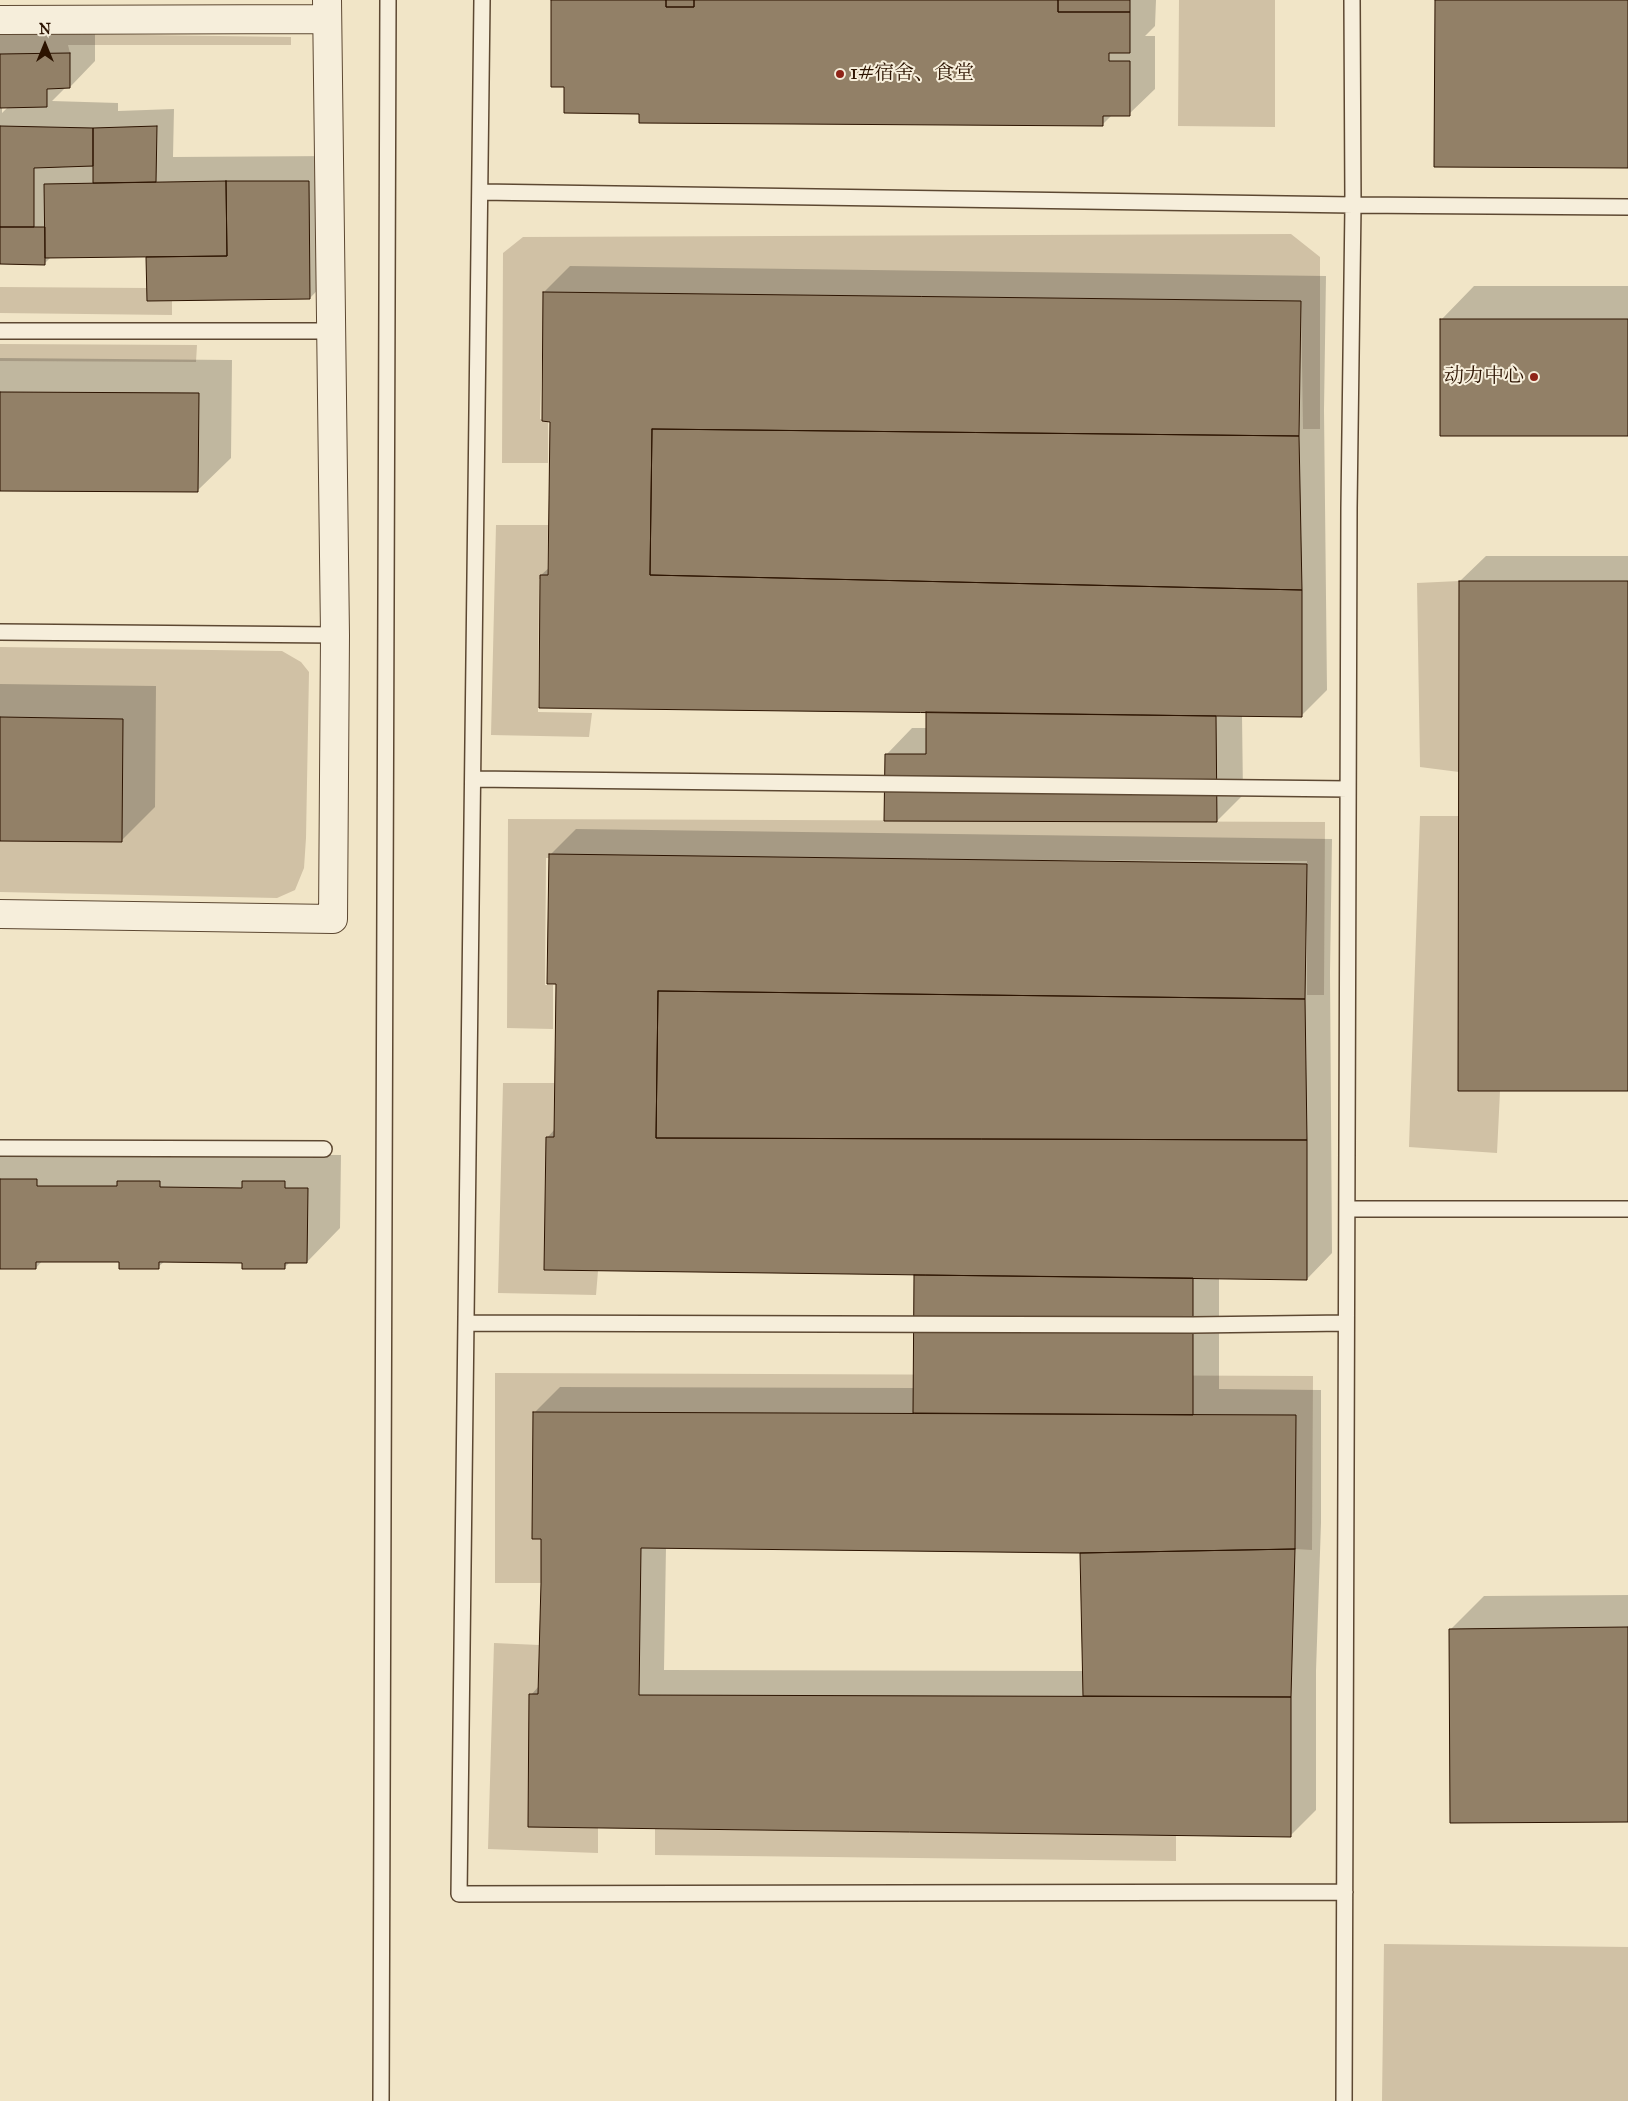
<!DOCTYPE html>
<html>
<head>
<meta charset="utf-8">
<style>
  body { margin:0 }
  #map { position:relative; width:1628px; height:2101px; overflow:hidden; background:#f1e5c7; font-family:"IM FELL Great Primer",serif }
  canvas { display:block }
  .north { position:absolute; left:20px; top:20px; width:50px; height:50px; -webkit-text-stroke:4px #f6eedb; paint-order:stroke; rotate:0deg; font-size:14px; font-weight:700; line-height:20px; text-align:center; color:#2c1300 }
  .north::after { content:''; display:block; margin:auto; width:18px; height:22px; background:#2c1300; clip-path:polygon(50% 0,100% 100%,50% 72%,0 100%) }
</style>
</head>
<body>
<div id="map">
<canvas width="1628" height="2101"></canvas>
<div class="north">N</div>
</div>
<script>
const ctx = document.querySelector('canvas').getContext('2d');
ctx.lineJoin = 'round';
function fillPath(path, color) {
  ctx.fillStyle = color;
  ctx.fill(path, 'evenodd');
}
function toPath(rows) {
  const path = new Path2D();
  for (const r of rows) {
    path.moveTo(r[0], r[1]);
    for (let i = 2; i < r.length; i += 2) path.lineTo(r[i], r[i + 1]);
  }
  return path;
}
function stroke(path, color, width, dash) {
  ctx.strokeStyle = color;
  ctx.lineWidth = width;
  ctx.lineCap = dash ? 'butt' : 'round';
  ctx.setLineDash(dash || []);
  ctx.stroke(path);
}
function label(font, color, halo, rows, align = 'center') {
  ctx.font = font + ' "IM FELL Great Primer","Noto Serif SC",serif';
  ctx.lineWidth = 4;
  ctx.setLineDash([]);
  ctx.textBaseline = 'middle';
  ctx.strokeStyle = halo;
  ctx.fillStyle = color;
  for (const [text, x, y, turn = 0] of rows) {
    ctx.save();
    ctx.translate(x, y);
    ctx.rotate((+turn || 0) * Math.PI / 180);
    ctx.textAlign = isNaN(turn) ? turn : align;
    if (halo) ctx.strokeText(text, 0, 0);
    ctx.fillText(text, 0, 0);
    ctx.restore();
  }
}
const green = toPath([
  [1179,0,1275,0,1275,127,1178,126],
  [0,33,291,37,291,45,68,45,70,53,0,54],
  [1291,234,1320,257,1320,429,1303,429,1301,301,544,292,540,419,548,420,548,463,502,463,503,253,523,237],
  [0,287,147,288,147,301,172,301,172,315,0,313],
  [0,344,197,345,196,362,0,361],
  [496,525,548,525,547,580,539,579,538,712,592,713,589,737,491,735],
  [1459,581,1459,772,1420,767,1417,583],
  [0,647,282,651,301,662,309,672,306,838,304,868,295,890,277,898,0,892,0,841,122,842,123,719,0,717],
  [1420,816,1459,816,1458,1090,1500,1091,1497,1153,1409,1147],
  [508,819,1325,822,1324,995,1307,995,1307,861,546,858,545,985,553,985,553,1029,507,1028],
  [503,1083,554,1083,554,1137,546,1138,544,1270,598,1271,596,1295,498,1293],
  [495,1373,1313,1376,1312,1550,1295,1549,1296,1415,534,1412,532,1539,541,1539,541,1583,495,1583],
  [494,1643,539,1645,538,1694,529,1695,528,1827,598,1828,598,1853,488,1849],
  [655,1829,1176,1835,1176,1861,655,1855],
  [1384,1944,1628,1947,1628,2101,1382,2101]
]);
const shadow = toPath([
  [552,0,1156,0,1155,26,1145,36,1155,36,1155,89,1129,114,1113,114,1102,125,640,113,565,86],
  [95,28,95,61,70,87,66,87,52,101,118,103,118,111,174,109,173,157,334,156,335,272,310,298,148,300,147,255,52,256,44,264,0,263,0,29],
  [2,107,8,107,2,113],
  [570,266,1326,276,1324,410,1327,690,1301,716,1242,715,1243,795,1217,821,887,754,912,728,928,728,928,711,541,575,550,567,551,420,544,292],
  [1474,286,1628,286,1628,435,1441,320],
  [0,358,232,360,231,458,197,491,0,490],
  [1486,556,1628,556,1628,1090,1460,581],
  [0,684,156,686,155,807,121,841,0,840],
  [576,829,1332,839,1330,972,1332,1253,1307,1279,1219,1277,1219,1389,1321,1390,1321,1523,1316,1671,1316,1810,1290,1836,531,1695,539,1686,542,1538,535,1412,560,1387,914,1388,915,1274,547,1138,555,1129,557,983,550,855],
  [666,1547,1081,1552,1084,1671,664,1670],
  [0,1153,341,1155,340,1228,307,1262,290,1262,284,1268,243,1262,165,1261,158,1267,121,1260,43,1260,36,1268,0,1267],
  [1628,1595,1628,1820,1451,1629,1484,1596]
]);
const building = toPath([
  [551,0,666,0,666,7,694,7,694,0,1058,0,1058,12,1130,12,1130,53,1109,53,1109,61,1130,61,1130,116,1103,116,1103,126,639,123,639,114,564,113,564,87,551,87,551,0],
  [666,0,694,0,694,7,666,7,666,0],
  [1058,0,1130,0,1130,12,1058,12,1058,0],
  [1435,0,1628,0,1628,168,1434,167,1435,0],
  [70,53,70,88,47,89,47,107,0,108,0,54,70,53],
  [0,126,93,128,93,166,34,168,34,227,0,227,0,126],
  [157,126,156,182,93,183,93,128,157,126],
  [226,181,227,256,45,258,44,184,226,181],
  [226,181,309,181,310,299,147,301,146,257,227,256,226,181],
  [0,227,45,227,45,265,0,264,0,227],
  [543,292,1301,301,1299,436,652,429,650,575,1302,590,1302,717,539,708,540,575,548,575,550,422,542,421,543,292],
  [1440,319,1628,319,1628,436,1440,436,1440,319],
  [0,392,199,393,198,492,0,491,0,392],
  [652,429,1299,436,1302,590,650,575,652,429],
  [1459,581,1628,581,1628,1091,1458,1091,1459,581],
  [926,712,1216,716,1217,822,884,821,885,754,926,754,926,712],
  [0,717,123,719,122,842,0,841,0,717],
  [549,854,1307,864,1305,999,658,991,656,1138,1307,1140,1307,1280,544,1270,546,1137,554,1137,556,984,547,984,549,854],
  [658,991,1305,999,1307,1140,656,1138,658,991],
  [0,1179,37,1179,37,1186,117,1186,117,1181,160,1181,160,1187,242,1188,242,1181,285,1181,285,1188,308,1188,307,1263,285,1263,285,1269,242,1269,242,1263,159,1262,159,1269,119,1269,119,1262,36,1262,36,1269,0,1269,0,1179],
  [914,1275,1193,1278,1193,1415,913,1413,914,1275],
  [533,1412,1296,1415,1295,1549,1080,1553,641,1548,639,1695,1291,1697,1291,1837,528,1827,529,1694,538,1694,541,1583,541,1539,532,1539,533,1412],
  [1295,1549,1291,1697,1083,1696,1080,1553,1295,1549],
  [1628,1627,1628,1822,1450,1823,1449,1629,1628,1627]
]);
const lane = toPath([
  [482,0,459,1894,1345,1892],
  [480,192,1353,205,1628,207],
  [0,331,330,331],
  [0,632,335,635],
  [473,779,1348,789],
  [0,1148,324,1149],
  [1347,1209,1628,1209],
  [466,1323,1193,1325,1346,1323],
  [381,2101,388,0],
  [1344,2101,1349,508,1353,205,1352,0]
]);
const street = toPath([
  [0,20,327,19],
  [0,914,333,919,335,635,327,0]
]);
const markers = [
  [840,74,5,"#8f2418"],
  [1534,377,5,"#8f2418"]
];
const poiNames = [
  ["1#宿舍、食堂",850,74],
  ["动力中心",1524,377,"right"]
];
fillPath(green, '#d0c1a5');
fillPath(shadow, '#0003');
fillPath(building, '#928067');
stroke(building, '#2c1300', 1);
stroke(lane, '#5d4832', 18);
stroke(street, '#5d4832', 30);
stroke(lane, '#f6eedb', 15);
stroke(street, '#f6eedb', 28);
for (const [x, y, r, color] of markers) {
  const dot = new Path2D();
  dot.arc(x, y, r, 0, 2 * Math.PI);
  ctx.fillStyle = color;
  ctx.fill(dot);
  stroke(dot, '#f6eedb', 2);
}
label('20px', '#2c1300', '#f6eedb', poiNames, 'left');
</script>
</body>
</html>
